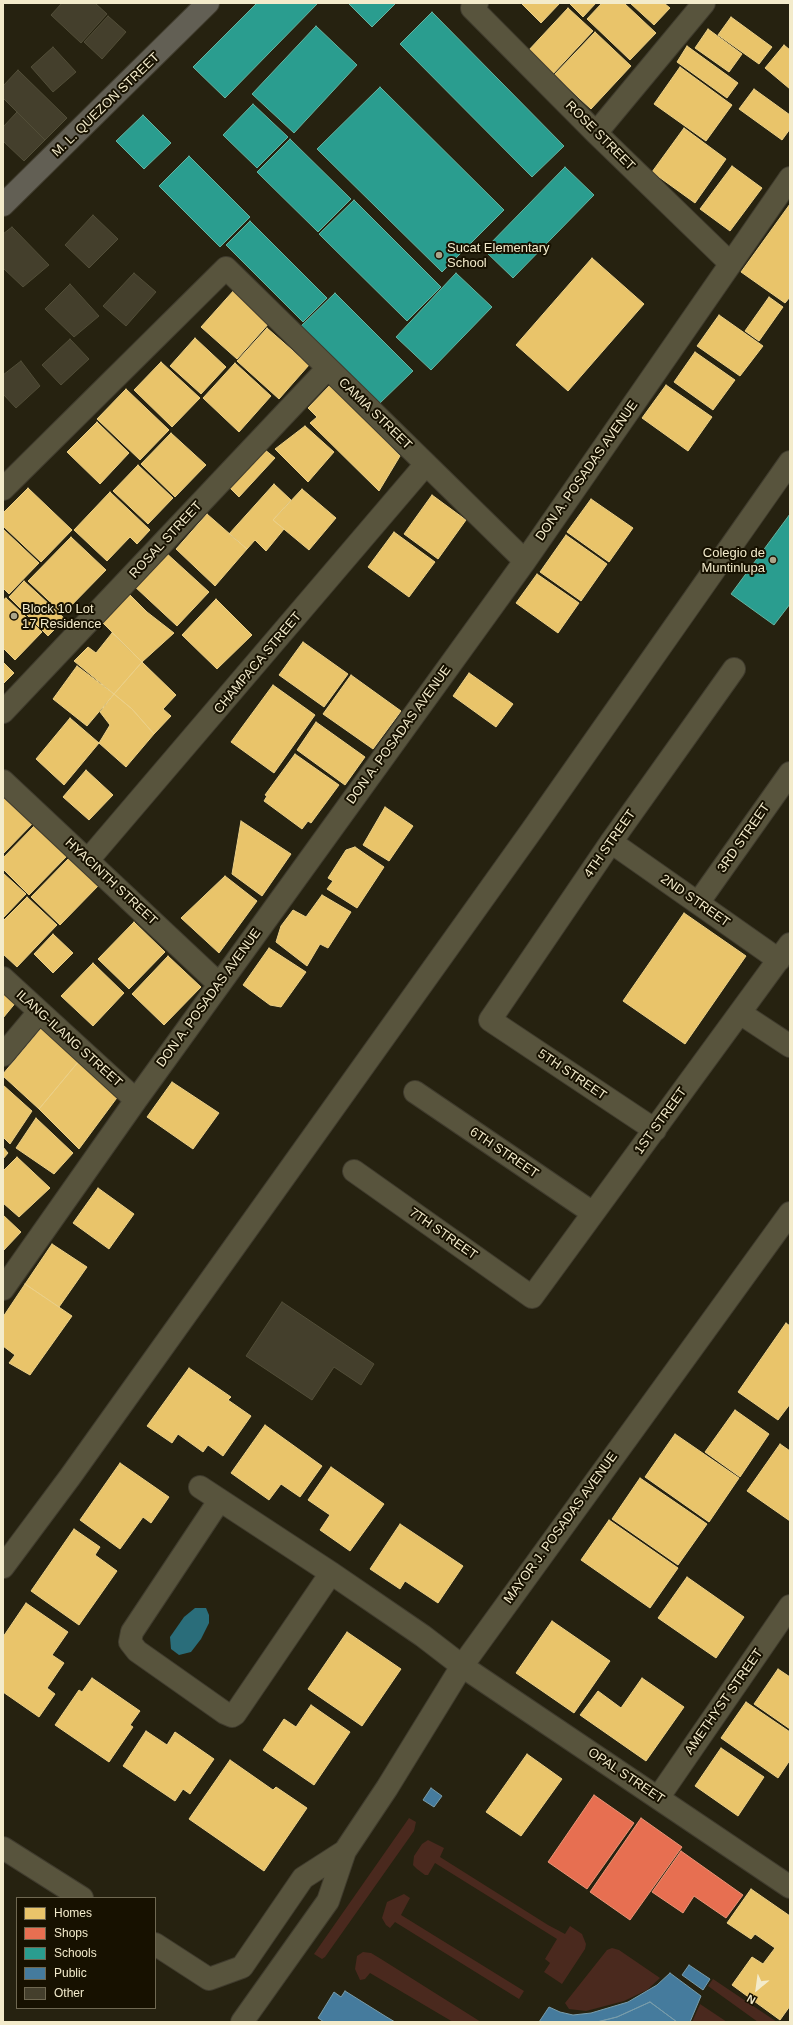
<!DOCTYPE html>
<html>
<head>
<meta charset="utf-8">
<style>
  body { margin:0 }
  #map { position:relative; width:793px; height:2025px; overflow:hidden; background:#262210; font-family:Arial,sans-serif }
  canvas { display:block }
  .frame { position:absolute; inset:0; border:4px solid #f3ebcb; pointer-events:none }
  .legend { position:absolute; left:16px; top:1897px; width:140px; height:112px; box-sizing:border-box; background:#171100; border:1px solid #6f6851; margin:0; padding:5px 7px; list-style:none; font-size:12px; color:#f3ebcb }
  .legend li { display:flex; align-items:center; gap:8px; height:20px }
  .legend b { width:20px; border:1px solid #6f6851 }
  .north { position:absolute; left:737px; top:1969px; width:40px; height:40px; -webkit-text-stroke:3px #171100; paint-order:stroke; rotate:209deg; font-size:11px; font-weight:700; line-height:16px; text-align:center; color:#f3ebcb }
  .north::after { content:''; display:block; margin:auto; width:14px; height:18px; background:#f3ebcb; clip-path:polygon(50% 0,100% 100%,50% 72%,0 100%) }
</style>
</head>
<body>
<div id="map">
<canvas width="793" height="2025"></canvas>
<div class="frame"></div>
<ul class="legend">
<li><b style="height:11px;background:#e9c46a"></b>Homes</li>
<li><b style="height:11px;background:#e76f51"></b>Shops</li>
<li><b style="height:11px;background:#2a9d8f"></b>Schools</li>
<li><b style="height:11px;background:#457b9d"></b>Public</li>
<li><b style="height:11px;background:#443f2c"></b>Other</li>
</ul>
<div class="north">N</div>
</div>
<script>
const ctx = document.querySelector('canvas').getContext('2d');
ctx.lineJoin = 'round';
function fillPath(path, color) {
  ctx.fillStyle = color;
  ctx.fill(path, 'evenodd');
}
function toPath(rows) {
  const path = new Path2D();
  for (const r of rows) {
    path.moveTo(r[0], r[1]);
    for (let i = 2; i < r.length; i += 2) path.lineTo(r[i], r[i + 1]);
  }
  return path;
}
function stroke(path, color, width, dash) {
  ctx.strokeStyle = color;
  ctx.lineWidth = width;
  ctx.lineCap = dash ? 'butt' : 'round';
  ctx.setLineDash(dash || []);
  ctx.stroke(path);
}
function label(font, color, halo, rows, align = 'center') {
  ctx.font = font + ' Arial,sans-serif';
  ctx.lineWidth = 4;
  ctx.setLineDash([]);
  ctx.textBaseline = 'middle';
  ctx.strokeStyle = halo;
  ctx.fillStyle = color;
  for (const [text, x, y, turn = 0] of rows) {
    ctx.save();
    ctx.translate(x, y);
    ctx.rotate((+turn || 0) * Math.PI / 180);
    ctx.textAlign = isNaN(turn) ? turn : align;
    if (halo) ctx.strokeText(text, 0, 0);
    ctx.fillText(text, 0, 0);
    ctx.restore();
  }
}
const green = toPath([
  [409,1818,416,1822,414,1831,325,1957,322,1959,314,1954],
  [428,1840,444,1848,440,1857,548,1925,565,1934,570,1926,582,1934,586,1944,585,1949,562,1984,544,1972,550,1963,545,1959,557,1939,435,1863,428,1875,425,1875,417,1869,413,1865,414,1856,422,1844],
  [404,1894,410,1898,401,1915,524,1991,519,1999,395,1922,390,1928,386,1925,382,1918,387,1902],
  [612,1948,619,1950,660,1978,647,1990,624,2001,586,2011,569,2009,565,2003,607,1950],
  [363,1952,371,1953,381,1959,481,2022,453,2022,370,1973,365,1979,360,1980,355,1969,357,1956],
  [713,1979,777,2022,758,2022,708,1986],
  [700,2004,727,2022,692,2022]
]);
const water = toPath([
  [195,1608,206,1608,209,1615,209,1623,201,1639,191,1652,179,1655,171,1649,170,1637,184,1617]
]);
const homes = toPath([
  [521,3,560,3,541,23,521,3],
  [569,3,596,3,583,17,569,3],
  [602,3,624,3,656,33,630,60,587,19,602,3],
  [630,3,664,3,670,8,654,25,630,3],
  [568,8,593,31,551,76,527,52,568,8],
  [731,17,772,47,759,64,718,35,731,17],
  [708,29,742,54,729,72,695,48,708,29],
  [595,32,631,66,591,109,554,75,595,32],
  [784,45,790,50,790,89,765,68,784,45],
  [687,46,738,83,727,98,677,62,687,46],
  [680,67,732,105,706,141,654,104,680,67],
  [754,89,790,115,790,129,782,140,739,109,754,89],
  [684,128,726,159,695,203,652,172,684,128],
  [732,166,762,188,730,231,700,209,732,166],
  [790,204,790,297,785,303,741,272,790,204],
  [592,258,644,304,568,391,516,345,592,258],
  [235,289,271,321,237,359,201,327,235,289],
  [769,297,783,307,759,341,745,331,769,297],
  [719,315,763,346,740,376,697,346,719,315],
  [267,328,309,365,279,399,237,361,267,328],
  [195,338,226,367,201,394,170,366,195,338],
  [695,352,735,380,713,410,674,382,695,352],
  [161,362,200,398,172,427,134,390,161,362],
  [235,363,271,396,239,432,203,398,235,363],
  [332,383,400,456,379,491,310,423,317,417,308,408,332,383],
  [666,385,712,417,688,451,642,418,666,385],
  [126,389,169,430,140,460,97,419,126,389],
  [97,422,129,453,100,484,67,452,97,422],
  [305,426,334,452,308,482,275,449,305,426],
  [171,433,206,465,175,497,141,464,171,433],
  [264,449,275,458,239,497,228,486,264,449],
  [138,465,173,498,148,524,113,491,138,465],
  [274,484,291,500,273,520,284,529,266,551,255,540,247,549,229,534,274,484],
  [28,488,72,530,41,562,3,526,3,513,28,488],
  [302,489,336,518,309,550,273,520,302,489],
  [110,492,150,530,137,544,130,537,107,561,74,530,110,492],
  [432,495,466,520,438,559,404,534,432,495],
  [591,499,633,528,609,562,567,532,591,499],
  [207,514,247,549,215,586,176,549,207,514],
  [3,529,39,563,9,594,3,588,3,529],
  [394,532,435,562,409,597,368,567,394,532],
  [566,535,607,564,581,601,540,572,566,535],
  [71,537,106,570,63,614,28,581,71,537],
  [164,551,209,592,177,626,133,585,164,551],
  [537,574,579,603,558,633,516,603,537,574],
  [24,581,65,619,48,636,9,597,24,581],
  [129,594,147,612,174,633,142,662,103,623,129,594],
  [6,598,42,632,15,660,3,648,3,600,6,598],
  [216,599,252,635,217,669,182,635,216,599],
  [112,633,142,662,114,694,74,661,88,647,96,653,112,633],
  [303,642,348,674,324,707,279,675,303,642],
  [3,662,14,673,3,684,3,662],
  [142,662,176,695,163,709,171,716,154,734,132,709,114,694,142,662],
  [77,666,114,694,87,726,53,699,77,666],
  [469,673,513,704,496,727,453,696,469,673],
  [351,675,401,711,373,749,323,714,351,675],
  [273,685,315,715,274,773,231,742,273,685],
  [114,694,132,709,154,734,126,767,99,743,110,725,100,712,114,694],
  [70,718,99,743,64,785,36,759,70,718],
  [316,722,365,757,345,785,297,750,316,722],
  [295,754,339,785,311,823,308,821,302,829,264,801,267,796,265,795,295,754],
  [86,770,113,795,89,820,63,797,86,770],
  [3,792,34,822,3,854,3,792],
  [385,807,413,826,389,861,363,845,385,807],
  [241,821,291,854,262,896,232,874,241,821],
  [36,824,68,855,29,895,3,869,3,858,36,824],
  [355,847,384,867,357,908,327,889,333,881,328,878,346,850,355,847],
  [70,857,99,885,60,925,31,897,70,857],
  [3,873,26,894,3,918,3,873],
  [225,876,257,901,219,953,181,918,225,876],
  [322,895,351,912,328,948,320,944,307,966,276,942,281,926,293,910,306,917,322,895],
  [27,897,57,925,17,967,3,954,3,921,27,897],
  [684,913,746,956,685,1044,623,1001,684,913],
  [134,922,165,952,129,989,98,959,134,922],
  [53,934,73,953,53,973,34,954,53,934],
  [269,948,306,972,281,1007,270,1005,243,985,269,948],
  [168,956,201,987,164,1025,132,994,168,956],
  [93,963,124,993,93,1026,61,996,93,963],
  [3,988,17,1001,3,1018,3,988],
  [42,1027,79,1061,39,1109,3,1076,3,1074,42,1027],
  [79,1061,119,1095,79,1149,39,1109,79,1061],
  [172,1082,219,1113,193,1149,147,1117,172,1082],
  [3,1085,32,1111,10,1144,3,1137,3,1085],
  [36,1118,73,1153,54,1174,16,1148,36,1118],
  [3,1147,8,1153,3,1159,3,1147],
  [17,1157,50,1188,19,1217,3,1203,3,1171,17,1157],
  [98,1188,134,1214,109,1249,73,1223,98,1188],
  [3,1215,21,1232,3,1251,3,1215],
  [52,1244,87,1267,59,1307,25,1284,52,1244],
  [25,1284,72,1316,30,1375,9,1363,15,1355,3,1346,3,1317,25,1284],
  [786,1323,790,1326,790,1404,778,1420,738,1392,786,1323],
  [189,1368,231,1397,228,1400,251,1416,223,1456,208,1445,203,1452,178,1434,172,1443,147,1426,189,1368],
  [735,1410,769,1434,740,1477,705,1452,735,1410],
  [265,1425,322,1466,300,1497,281,1484,269,1500,231,1473,265,1425],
  [675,1434,739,1478,709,1522,645,1477,675,1434],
  [780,1444,790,1451,790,1521,747,1491,780,1444],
  [120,1463,169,1497,151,1523,143,1517,120,1549,80,1520,120,1463],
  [331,1467,384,1504,350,1551,320,1530,330,1515,308,1500,331,1467],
  [640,1478,707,1524,678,1565,612,1519,640,1478],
  [609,1520,678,1568,650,1608,581,1560,609,1520],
  [400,1524,463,1566,438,1603,405,1581,400,1589,370,1569,400,1524],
  [74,1529,100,1547,95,1555,117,1571,79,1625,31,1591,74,1529],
  [687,1577,744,1617,716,1658,658,1618,687,1577],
  [26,1603,68,1632,52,1655,64,1663,47,1688,55,1694,39,1717,3,1692,3,1637,26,1603],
  [552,1621,610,1661,574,1713,516,1673,552,1621],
  [347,1632,401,1669,362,1726,308,1689,347,1632],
  [778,1669,790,1677,790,1729,754,1704,778,1669],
  [92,1678,140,1711,130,1725,133,1727,109,1762,55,1725,79,1690,82,1692,92,1678],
  [642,1678,684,1707,646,1761,580,1715,598,1691,621,1708,642,1678],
  [746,1702,790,1732,790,1760,778,1778,721,1738,746,1702],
  [311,1705,350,1732,314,1785,263,1750,284,1719,296,1727,311,1705],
  [146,1731,167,1745,175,1732,214,1759,190,1794,183,1789,175,1801,123,1766,146,1731],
  [721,1748,764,1777,738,1816,695,1786,721,1748],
  [527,1754,562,1779,521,1836,486,1812,527,1754],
  [230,1760,273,1790,276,1787,307,1808,264,1871,189,1819,230,1760],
  [751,1889,790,1916,790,2006,780,2020,732,1985,752,1957,763,1964,775,1948,755,1934,751,1939,727,1923,751,1889]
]);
const shops = toPath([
  [594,1795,634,1823,587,1889,548,1862,594,1795],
  [641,1818,682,1847,630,1920,590,1892,641,1818],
  [681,1851,743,1895,726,1918,694,1896,683,1913,652,1892,681,1851]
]);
const schools = toPath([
  [257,3,318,3,225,98,193,67,257,3],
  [348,3,396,3,372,27,348,3],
  [432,12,564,146,532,177,400,44,432,12],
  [316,26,357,65,294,133,252,94,316,26],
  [380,87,504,210,442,272,317,149,380,87],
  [253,104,288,137,257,168,223,135,253,104],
  [143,115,171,143,144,169,116,141,143,115],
  [290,139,351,199,318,232,257,172,290,139],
  [189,156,250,217,220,247,159,186,189,156],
  [565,167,594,195,513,278,484,250,565,167],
  [354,200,441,287,407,321,319,234,354,200],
  [250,221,327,298,303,322,226,245,250,221],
  [456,273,492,307,431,370,396,337,456,273],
  [335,293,413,371,379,404,301,326,335,293],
  [790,514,790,604,774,625,731,594,790,514]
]);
const public = toPath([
  [431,1788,442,1796,434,1807,423,1800,431,1788],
  [689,1965,710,1979,703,1990,682,1975,689,1965],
  [670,1973,701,1996,690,2022,677,2022,650,2002,617,2017,597,2022,539,2022,549,2007,560,2012,573,2015,591,2013,628,2002,657,1985,670,1973],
  [345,1991,385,2016,395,2022,324,2022,318,2018,334,1992,341,1997,345,1991],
  [650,2002,677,2022,597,2022,617,2017,650,2002]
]);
const building = toPath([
  [62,3,95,3,107,14,81,43,51,15,62,3],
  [108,16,126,32,102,59,84,42,108,16],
  [53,47,76,72,53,92,31,67,53,47],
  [18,70,67,118,45,140,3,98,3,86,18,70],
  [17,112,45,140,24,161,3,141,3,127,17,112],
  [93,215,118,239,89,268,65,245,93,215],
  [12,227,49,265,23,287,3,268,3,234,12,227],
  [134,273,156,292,126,326,103,306,134,273],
  [70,284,99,316,74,337,45,309,70,284],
  [70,339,89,359,61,385,42,365,70,339],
  [21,361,40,386,16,408,3,394,3,375,21,361],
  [282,1302,374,1364,361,1385,334,1367,312,1400,246,1356,282,1302]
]);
const minor = toPath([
  [477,3,472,8,596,133,730,263],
  [596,133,704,3],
  [3,489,226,268,525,561],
  [3,712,328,368],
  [3,781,219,984],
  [611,842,779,960],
  [88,860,426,464],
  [698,903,790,773],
  [3,978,136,1100],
  [740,1013,790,1046],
  [3,1055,39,1012],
  [415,1092,593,1213],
  [655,1130,490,1020,611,842,734,669],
  [354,1171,532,1297,790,944],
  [3,1289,136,1100,525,561,790,178],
  [200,1487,331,1573,423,1636,462,1666,790,1887],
  [219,1501,132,1632,130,1642,137,1651,225,1713,232,1716,235,1714,331,1573],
  [3,1567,70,1477,532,830,790,462],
  [658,1798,790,1606],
  [3,1848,82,1898],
  [155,1944,209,1979,242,1967,303,1878,345,1851],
  [242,2022,328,1901,345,1851,387,1788,462,1666,790,1213]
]);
const major = toPath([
  [3,205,208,3]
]);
const markers = [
  [439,255,4,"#aba58a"],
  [773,560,4,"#aba58a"],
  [14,616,4,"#aba58a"]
];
const streetNames = [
  ["M. L. QUEZON STREET",106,105,-44],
  ["ROSE STREET",600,136,45],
  ["CAMIA STREET",375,414,44],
  ["DON A. POSADAS AVENUE",587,471,-55],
  ["ROSAL STREET",166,540,-47],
  ["CHAMPACA STREET",258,663,-50],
  ["DON A. POSADAS AVENUE",399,735,-54],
  ["3RD STREET",744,838,-55],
  ["4TH STREET",610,844,-55],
  ["HYACINTH STREET",111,882,43],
  ["2ND STREET",695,901,35],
  ["DON A. POSADAS AVENUE",209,998,-54],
  ["ILANG-ILANG STREET",69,1039,42],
  ["5TH STREET",572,1075,34],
  ["1ST STREET",661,1121,-54],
  ["6TH STREET",504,1153,34],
  ["7TH STREET",443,1234,35],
  ["MAYOR J. POSADAS AVENUE",561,1528,-54],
  ["AMETHYST STREET",724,1702,-55],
  ["OPAL STREET",626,1776,34]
];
const poiNames = [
  ["Sucat Elementary",447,248],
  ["School",447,263],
  ["Colegio de",765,553,"right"],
  ["Muntinlupa",765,568,"right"],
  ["Block 10 Lot",22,609],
  ["17 Residence",22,624]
];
fillPath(green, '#4a291e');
fillPath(water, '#2a6d7a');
fillPath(homes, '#e9c46a');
stroke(homes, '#ecd087', 1);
fillPath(shops, '#e76f51');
stroke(shops, '#eb9476', 1);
fillPath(schools, '#2a9d8f');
stroke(schools, '#66b4a1', 1);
fillPath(public, '#457b9d');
stroke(public, '#799dab', 1);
fillPath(building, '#443f2c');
stroke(building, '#524e38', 1);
stroke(minor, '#403c2e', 24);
stroke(major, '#403c2e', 24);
stroke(minor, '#58543d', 22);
stroke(major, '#625f54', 22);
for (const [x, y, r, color] of markers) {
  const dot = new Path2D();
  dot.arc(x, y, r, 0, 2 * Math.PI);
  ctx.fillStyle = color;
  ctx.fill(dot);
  stroke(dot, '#171100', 1.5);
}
label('13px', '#f3ebcb', '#171100', streetNames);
label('13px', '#f3ebcb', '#171100', poiNames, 'left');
</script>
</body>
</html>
